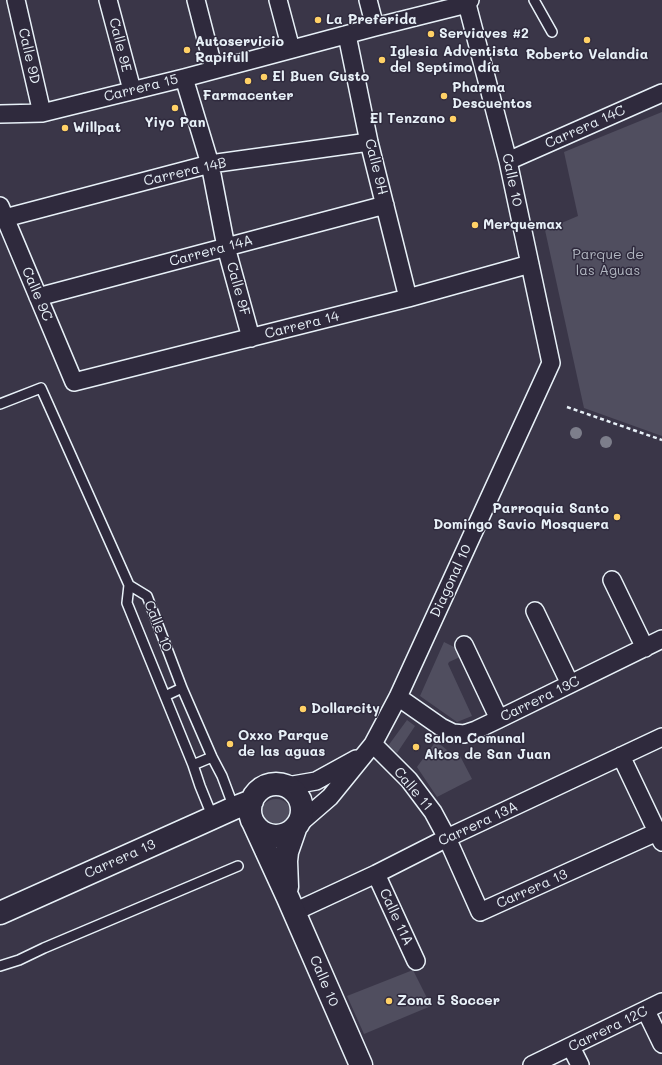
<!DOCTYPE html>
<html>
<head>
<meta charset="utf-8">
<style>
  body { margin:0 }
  canvas { display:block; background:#3a3648 }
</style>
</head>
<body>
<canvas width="662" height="1065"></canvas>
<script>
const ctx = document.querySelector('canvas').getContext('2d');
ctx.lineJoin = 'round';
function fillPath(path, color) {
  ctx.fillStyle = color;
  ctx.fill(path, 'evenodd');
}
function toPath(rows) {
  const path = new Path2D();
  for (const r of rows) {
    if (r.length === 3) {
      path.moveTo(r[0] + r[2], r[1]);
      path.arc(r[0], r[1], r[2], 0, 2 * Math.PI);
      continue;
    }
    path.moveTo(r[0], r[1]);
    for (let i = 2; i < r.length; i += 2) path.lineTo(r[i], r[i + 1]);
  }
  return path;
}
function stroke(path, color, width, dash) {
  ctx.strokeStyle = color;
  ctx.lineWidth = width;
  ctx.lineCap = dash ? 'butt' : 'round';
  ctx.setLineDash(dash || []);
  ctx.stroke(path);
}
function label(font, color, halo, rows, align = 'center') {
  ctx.font = font + ' Mali,sans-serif';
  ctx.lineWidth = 3;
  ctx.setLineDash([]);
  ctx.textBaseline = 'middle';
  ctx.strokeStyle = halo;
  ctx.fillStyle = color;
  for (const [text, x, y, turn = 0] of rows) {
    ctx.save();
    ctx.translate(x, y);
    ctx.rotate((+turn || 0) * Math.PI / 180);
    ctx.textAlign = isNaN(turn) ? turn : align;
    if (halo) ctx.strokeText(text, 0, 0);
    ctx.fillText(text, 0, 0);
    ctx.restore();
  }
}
const green = toPath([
  [662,112,662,436,584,408,545,230,578,216,564,152],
  [444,642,454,647,460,657,449,662,448,664,472,716,457,722,420,696],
  [407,720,415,726,397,753,388,746],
  [436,741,453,755,458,752,472,779,437,797,417,767],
  [276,815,16],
  [413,970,431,1006,364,1034,347,996]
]);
const path = toPath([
  [567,407,662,440]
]);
const lane = toPath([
  [534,0,552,32],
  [0,404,41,388,129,585,147,596,182,688,212,757,222,776,234,808],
  [129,585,127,603,193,765,200,786,213,818],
  [165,696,182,688],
  [193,765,212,757],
  [0,966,19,960,44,948,238,866]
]);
const street = toPath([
  [16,0,42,113],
  [108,0,132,90],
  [196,0,214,70],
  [278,0,291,49],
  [368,0,375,27],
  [347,35,369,142,408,298],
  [184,78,210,164,226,247,251,338],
  [0,114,42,113,184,78,375,27,467,4],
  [508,161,662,93],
  [0,206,74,382,408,298,530,264],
  [5,218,210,164,369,142],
  [38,297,385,205],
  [612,580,645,648],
  [535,611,570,684],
  [464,645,499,719],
  [398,697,441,727,453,733,464,734,476,730,499,719,662,639],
  [373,744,409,780,433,812,447,838,480,912,657,832],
  [621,756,662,842],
  [287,786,316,781,356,759],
  [300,823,330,797,373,744,398,697,551,363,508,161,467,4,470,0],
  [376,874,416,961],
  [294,912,376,874,447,838,662,737],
  [646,1011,662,1044],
  [571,1047,580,1065],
  [532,1065,662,1002]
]);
const secondary = toPath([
  [276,810,26],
  [254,824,288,898,361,1065],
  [287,887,286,861,287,852,295,829],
  [0,913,201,823,234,808,252,801]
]);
const trees = [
  [576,433],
  [606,442]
];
const markers = [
  [318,20,4,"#ffd166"],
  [431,34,4,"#ffd166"],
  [587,40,4,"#ffd166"],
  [187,50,4,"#ffd166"],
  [382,60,4,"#ffd166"],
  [264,77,4,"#ffd166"],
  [248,81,4,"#ffd166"],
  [444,96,4,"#ffd166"],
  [175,108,4,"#ffd166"],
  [453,119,4,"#ffd166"],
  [65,128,4,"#ffd166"],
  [475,225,4,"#ffd166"],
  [617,517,4,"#ffd166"],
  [303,709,4,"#ffd166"],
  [230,744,4,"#ffd166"],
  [416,747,4,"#ffd166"],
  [389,1001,4,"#ffd166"]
];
const poiNames = [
  ["La Preferida",326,20],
  ["Serviaves #2",439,34],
  ["Autoservicio",195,42],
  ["Rapifull",195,58],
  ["Iglesia Adventista",390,52],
  ["del Septimo día",390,68],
  ["Roberto Velandia",587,55,"center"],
  ["El Buen Gusto",272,77],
  ["Pharma",452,88],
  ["Descuentos",452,104],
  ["Farmacenter",248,96,"center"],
  ["El Tenzano",445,119,"right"],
  ["Yiyo Pan",175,123,"center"],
  ["Willpat",73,128],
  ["Merquemax",483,225],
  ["Parroquia Santo",609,509,"right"],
  ["Domingo Savio Mosquera",609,525,"right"],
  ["Dollarcity",311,709],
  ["Oxxo Parque",238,736],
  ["de las aguas",238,752],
  ["Salon Comunal",424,739],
  ["Altos de San Juan",424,755],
  ["Zona 5 Soccer",397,1001]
];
const streetNames = [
  ["Calle 9E",120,45,76],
  ["Calle 9D",29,56,77],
  ["Carrera 15",141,88,-14],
  ["Carrera 14C",585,127,-24],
  ["Calle 9H",376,167,76],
  ["Carrera 14B",185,172,-13],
  ["Calle 10",512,180,78],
  ["Carrera 14A",211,251,-15],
  ["Calle 9F",238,289,75],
  ["Calle 9C",37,294,67],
  ["Carrera 14",302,325,-14],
  ["Diagonal 10",451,581,-65],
  ["Calle 10",158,626,68],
  ["Carrera 13C",540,699,-26],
  ["Calle 11",413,789,50],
  ["Carrera 13A",478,824,-25],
  ["Carrera 13",120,859,-24],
  ["Carrera 13",532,889,-24],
  ["Calle 11A",396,917,65],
  ["Calle 10",324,981,67],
  ["Carrera 12C",608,1029,-26]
];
const parkNames = [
  ["Parque de",608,255],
  ["las Aguas",608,271]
];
fillPath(green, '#504e5f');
stroke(lane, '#e8f1f8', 12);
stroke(street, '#e8f1f8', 20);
stroke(secondary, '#e8f1f8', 25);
stroke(path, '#e8f1f8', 2.5, [4, 3]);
stroke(lane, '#2f2a3d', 9);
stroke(street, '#2f2a3d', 17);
stroke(secondary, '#2f2a3d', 22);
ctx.fillStyle = '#7d7e8b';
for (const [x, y] of trees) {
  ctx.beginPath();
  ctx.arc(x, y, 6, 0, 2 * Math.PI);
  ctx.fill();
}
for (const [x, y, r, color] of markers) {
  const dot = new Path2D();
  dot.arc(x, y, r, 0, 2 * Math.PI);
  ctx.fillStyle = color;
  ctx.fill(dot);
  stroke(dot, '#2f2a3d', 1.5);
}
label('bold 14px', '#e8f1f8', '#2f2a3d', poiNames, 'left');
label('14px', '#e8f1f8', '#2f2a3d', streetNames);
label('14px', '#b3b8c2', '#2f2a3d', parkNames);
</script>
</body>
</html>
